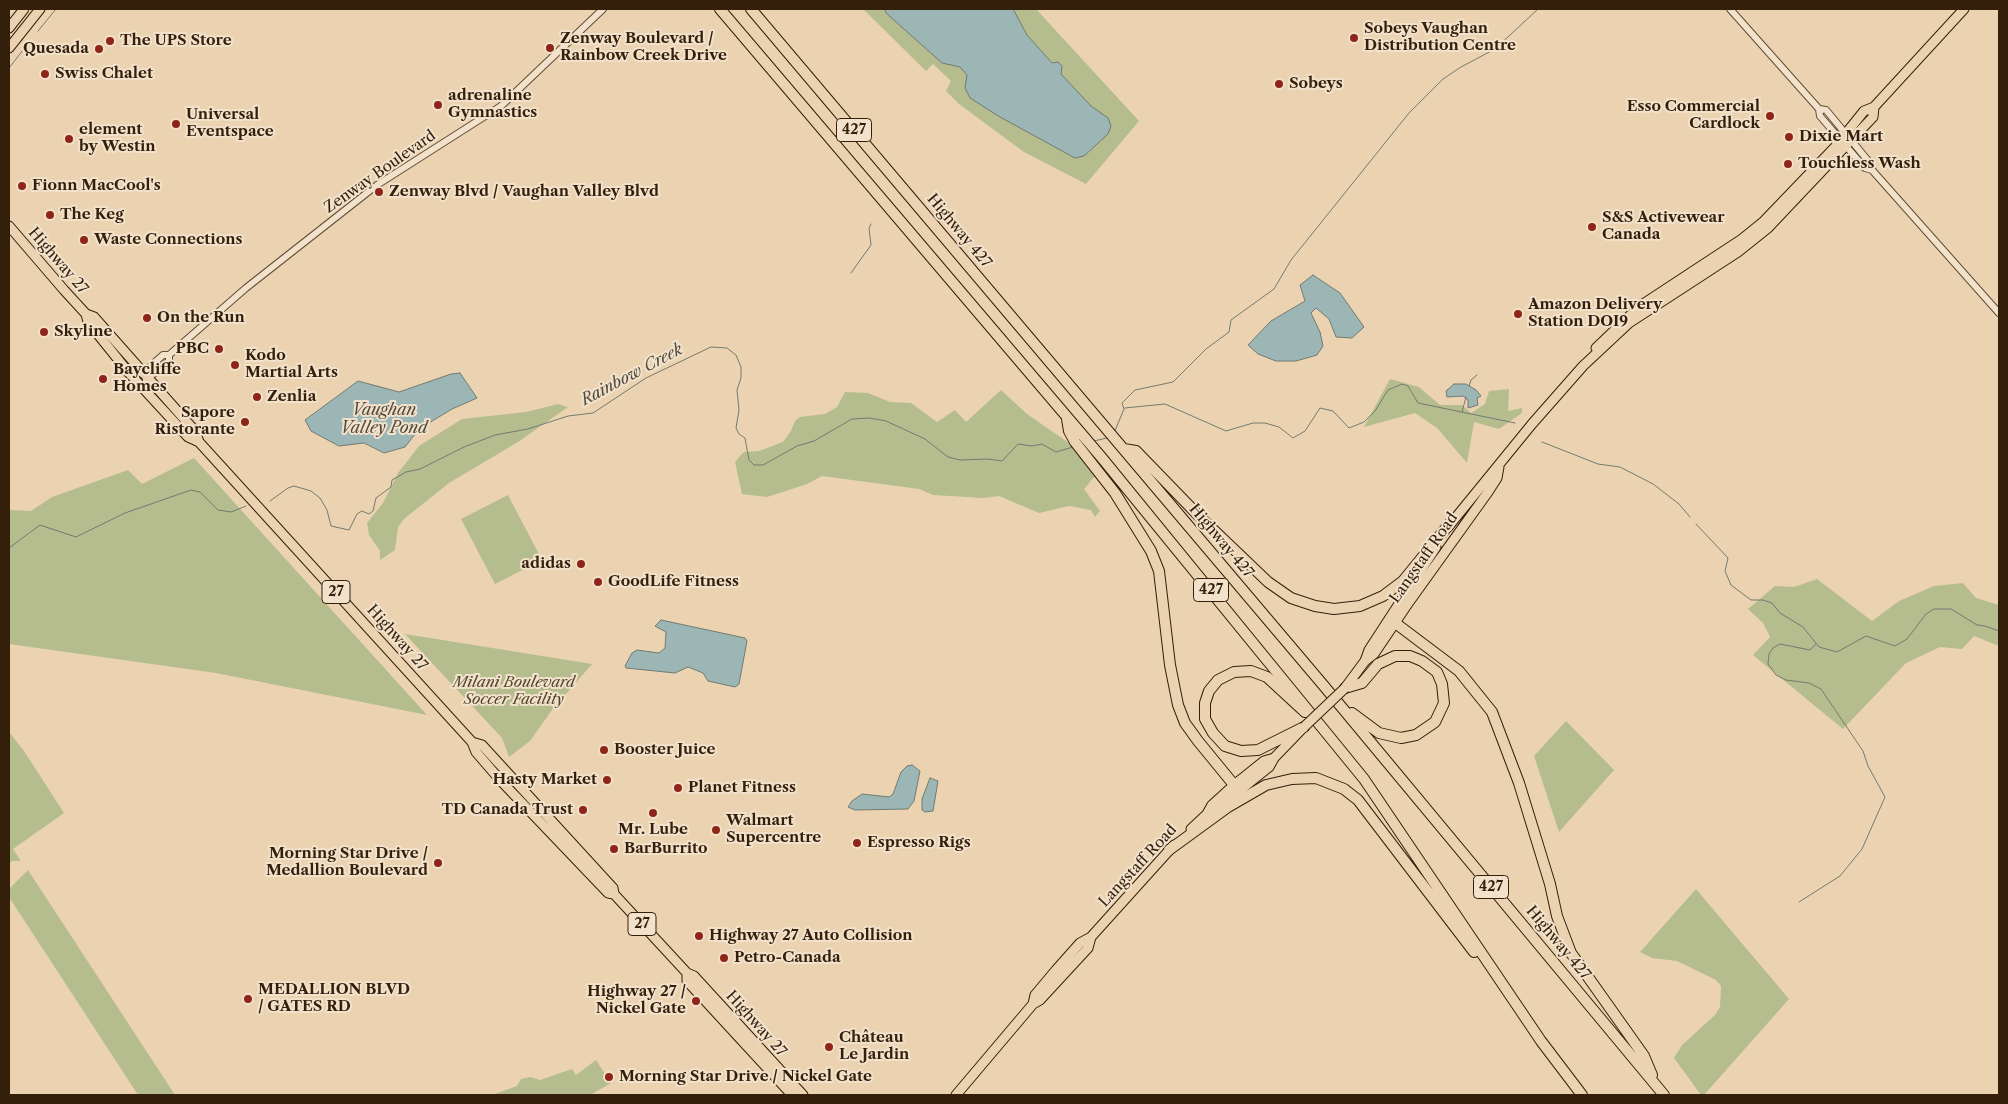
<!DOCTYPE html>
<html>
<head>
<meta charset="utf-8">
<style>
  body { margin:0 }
  #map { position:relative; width:2008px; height:1104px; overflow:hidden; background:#ebd3b1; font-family:"Libre Caslon Text",serif }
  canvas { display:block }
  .frame { position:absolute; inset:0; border:10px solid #341f0b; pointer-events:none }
</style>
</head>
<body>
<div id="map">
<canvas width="2008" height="1104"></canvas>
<div class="frame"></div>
</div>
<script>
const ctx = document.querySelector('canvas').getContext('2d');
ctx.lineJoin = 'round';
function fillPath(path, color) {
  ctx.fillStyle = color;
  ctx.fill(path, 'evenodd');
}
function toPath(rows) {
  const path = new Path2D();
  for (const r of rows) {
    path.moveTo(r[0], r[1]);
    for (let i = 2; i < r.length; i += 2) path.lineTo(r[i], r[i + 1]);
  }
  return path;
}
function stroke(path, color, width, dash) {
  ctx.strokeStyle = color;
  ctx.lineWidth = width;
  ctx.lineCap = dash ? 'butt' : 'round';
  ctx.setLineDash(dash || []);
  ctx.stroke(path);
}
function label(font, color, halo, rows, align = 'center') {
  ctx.font = font + ' "Libre Caslon Text",serif';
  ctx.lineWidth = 4;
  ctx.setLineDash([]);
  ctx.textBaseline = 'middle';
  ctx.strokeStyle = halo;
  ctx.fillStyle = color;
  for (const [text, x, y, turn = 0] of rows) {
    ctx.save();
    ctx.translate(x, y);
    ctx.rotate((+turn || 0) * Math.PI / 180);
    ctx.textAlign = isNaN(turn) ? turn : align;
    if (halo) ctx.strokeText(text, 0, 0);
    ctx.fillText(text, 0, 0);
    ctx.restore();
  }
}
const green = toPath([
  [863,9,1036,9,1139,121,1086,184,1024,152,959,104,946,91,951,81,933,64,926,71],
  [1390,379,1419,387,1440,405,1462,405,1471,413,1485,404,1489,391,1509,389,1508,411,1522,408,1522,413,1499,429,1474,422,1467,463,1437,428,1415,413,1364,427],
  [1001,390,1027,414,1069,443,1095,476,1084,489,1100,511,1095,517,1091,510,1069,506,1039,513,999,496,983,498,933,495,919,489,822,476,807,484,767,497,742,494,735,462,740,456,744,452,759,451,783,442,791,431,795,421,800,417,825,414,837,407,845,392,868,393,890,402,911,403,937,422,955,410,966,422],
  [558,404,568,407,518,442,449,483,404,519,398,527,395,550,380,560,380,551,369,535,367,523,383,503,398,473,419,446,462,419,526,412],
  [194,458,427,715,216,673,9,644,9,510,31,511,52,497,128,470,142,484],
  [508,495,542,560,495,584,461,519],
  [1817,579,1872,621,1899,601,1934,586,1963,583,1976,598,1999,605,1999,646,1974,636,1962,649,1940,647,1906,663,1843,729,1753,655,1770,637,1763,623,1748,609,1775,586,1794,587],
  [405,634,592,664,552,710,530,741,509,757,502,738],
  [1566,721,1614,770,1559,832,1534,756],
  [9,732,24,751,64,813,13,849,21,861,12,861,9,864],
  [28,870,175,1095,138,1095,9,897,9,889],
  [1696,889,1789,999,1704,1095,1701,1095,1674,1058,1682,1045,1715,1015,1720,1007,1721,986,1716,980,1677,961,1652,958,1640,952],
  [596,1060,611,1083,590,1095,492,1095,517,1086,521,1079,530,1077,540,1080,572,1069,576,1075]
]);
const water = toPath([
  [885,9,1013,9,1027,35,1052,63,1058,62,1062,66,1061,74,1091,106,1108,118,1111,126,1108,134,1084,156,1075,158,1000,117,970,98,965,88,967,75,960,67,942,63,886,13,885,9],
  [1313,275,1340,293,1364,327,1352,338,1336,337,1329,319,1316,308,1311,313,1320,332,1323,346,1317,355,1296,361,1276,361,1258,354,1248,345,1271,321,1305,301,1300,285,1313,275],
  [460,373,477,398,452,409,419,429,405,447,384,453,364,443,339,446,311,431,305,420,358,381,399,392,451,374,460,373],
  [1454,384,1466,384,1476,390,1481,396,1477,398,1478,405,1468,408,1468,400,1463,396,1447,397,1446,391,1454,384],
  [661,620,745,638,747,641,739,684,735,687,708,681,703,673,688,667,675,673,626,668,625,666,632,653,637,650,659,653,665,648,666,632,655,626,661,620],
  [912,765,920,771,914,801,908,809,855,810,848,807,852,801,862,794,889,797,893,794,901,772,907,766,912,765],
  [930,778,938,781,933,811,925,812,922,810,922,799,930,778]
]);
const stream = toPath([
  [38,31,56,9],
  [9,68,30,41],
  [851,273,871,245,869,228,871,224],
  [1469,386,1471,380,1477,375],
  [1125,408,1165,404,1226,431,1253,423,1265,423,1279,427,1293,438,1305,431,1320,408,1333,411,1349,428,1364,422,1375,411,1388,390,1402,384,1408,386,1418,403,1515,423],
  [1462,412,1466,397],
  [1114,433,1124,409,1122,403,1135,390,1173,382,1206,349,1229,332,1231,320,1274,289,1291,260,1409,113,1443,79,1461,67,1495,49,1538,9],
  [1094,441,1107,438],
  [1542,442,1598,464,1620,467,1653,484,1679,504,1690,517],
  [270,501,288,488,294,486,311,491,320,498,327,510,331,526,349,530,357,514,362,511,369,514,373,511,376,498,391,487,392,480,406,472,420,469,464,447,495,435,528,429,568,416,593,413,646,378,711,347,727,348,736,355,741,367,741,378,737,390,739,410,736,428,739,434,745,438,749,460,754,465,763,465,797,446,814,441,852,419,869,418,886,421,925,439,948,457,960,460,988,459,1002,461,1018,444,1032,446,1042,444,1056,452,1073,447],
  [1696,524,1728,558,1725,571,1731,585,1751,600,1763,600,1772,603,1780,613,1803,627,1819,647,1837,652,1866,636,1895,646,1907,639,1926,614,1934,609,1951,609,1977,625,1985,626,1999,631],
  [9,548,40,525,76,537,125,513,191,490,200,492,218,510,231,512,246,506],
  [1799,902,1840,876,1862,849,1885,797,1868,766,1863,751,1821,689,1809,683,1786,680,1776,675,1768,664,1769,654,1773,648,1780,644,1810,650,1816,644]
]);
const minor = toPath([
  [1730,9,1819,109,1820,116,1851,152,1865,168,1872,170],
  [1819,109,1826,110,1870,163,1872,170,1999,313],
  [142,374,163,355,169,355,246,288,377,185,501,106,603,9],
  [146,380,169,361,169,355]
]);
const major = toPath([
  [9,28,24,9],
  [9,48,40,9],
  [9,226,64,290,86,314,94,317,195,431,199,442,472,742,476,752,501,781,608,893,614,894,687,973,694,976,803,1095],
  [86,314,88,322,129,373,188,437,199,442],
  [1596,348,1640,306,1742,239,1763,222,1835,147,1864,111,1874,107,1964,9],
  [1448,527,1532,424,1583,366,1629,323,1738,252,1768,228,1873,117,1874,107],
  [1365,661,1369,650,1436,547],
  [1345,688,1365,661,1374,654,1409,602,1488,492,1497,478,1499,467],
  [472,742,482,745,613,888,614,894],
  [1214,811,1269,767,1274,758,1301,730],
  [1191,829,1207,814,1212,805,1234,785,1264,761,1274,758],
  [687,973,687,981,792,1095],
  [1033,1004,1035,995,1056,970,1080,943,1091,937,1174,845],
  [956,1095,1033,1004,1040,1000,1088,948,1091,937]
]);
const highway = toPath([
  [720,9,1102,458,1364,779,1541,1041,1582,1095],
  [751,9,1324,686,1664,1095],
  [1067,419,1069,431,1075,442,1115,493,1151,551,1159,571,1170,665,1178,705,1185,723,1198,741,1239,791],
  [1124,449,1136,451,1198,515,1268,582,1291,598,1315,606,1334,609,1360,606,1383,596,1403,581,1451,522],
  [1390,619,1459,671,1492,712,1519,783,1550,884,1557,916,1571,953,1644,1056,1652,1075],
  [1345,688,1362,683,1378,664,1395,656,1410,656,1422,661,1437,672,1442,684,1444,703,1435,722,1416,735,1401,738,1379,733,1352,713],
  [1304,727,1258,750,1241,751,1225,746,1213,733,1205,719,1205,703,1209,691,1218,680,1234,672,1251,671,1267,677,1305,712],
  [1169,850,1228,807,1266,785,1292,779,1316,778,1344,789,1358,800,1474,952]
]);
const majorBridge = toPath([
  [1304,727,1345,688]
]);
const markers = [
  [1354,38,5,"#8f2418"],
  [110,41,5,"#8f2418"],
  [550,48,5,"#8f2418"],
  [99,49,5,"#8f2418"],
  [45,74,5,"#8f2418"],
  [1279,84,5,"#8f2418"],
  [438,105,5,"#8f2418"],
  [1770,116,5,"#8f2418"],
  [176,124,5,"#8f2418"],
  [1789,137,5,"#8f2418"],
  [69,139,5,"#8f2418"],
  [1788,164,5,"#8f2418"],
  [22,186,5,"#8f2418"],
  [379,192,5,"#8f2418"],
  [50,215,5,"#8f2418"],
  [1592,227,5,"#8f2418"],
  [84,240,5,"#8f2418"],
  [1518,314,5,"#8f2418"],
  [147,318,5,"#8f2418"],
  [44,332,5,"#8f2418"],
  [219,349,5,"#8f2418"],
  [235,365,5,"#8f2418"],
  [103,379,5,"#8f2418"],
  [257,397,5,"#8f2418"],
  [245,422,5,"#8f2418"],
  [581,564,5,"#8f2418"],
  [598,582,5,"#8f2418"],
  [604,750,5,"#8f2418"],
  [607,780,5,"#8f2418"],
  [678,788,5,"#8f2418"],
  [583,810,5,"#8f2418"],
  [653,813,5,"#8f2418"],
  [716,830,5,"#8f2418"],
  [857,843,5,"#8f2418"],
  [614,849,5,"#8f2418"],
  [438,863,5,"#8f2418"],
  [699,936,5,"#8f2418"],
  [724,958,5,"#8f2418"],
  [248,999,5,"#8f2418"],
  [696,1001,5,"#8f2418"],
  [829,1047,5,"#8f2418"],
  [609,1077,5,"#8f2418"]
];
const shields = [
  [854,130,35],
  [1211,590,35],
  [336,592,28],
  [1491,887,35],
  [642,924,28]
];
const shieldNames = [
  ["427",854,130],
  ["427",1211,590],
  ["27",336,592],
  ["427",1491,887],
  ["27",642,924]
];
const poiNames = [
  ["Sobeys Vaughan",1364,29],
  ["Distribution Centre",1364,46],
  ["Zenway Boulevard /",560,39],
  ["Rainbow Creek Drive",560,56],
  ["The UPS Store",120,41],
  ["Quesada",89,49,"right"],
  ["Swiss Chalet",55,74],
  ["Sobeys",1289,84],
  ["adrenaline",448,96],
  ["Gymnastics",448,113],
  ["Esso Commercial",1760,107,"right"],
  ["Cardlock",1760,124,"right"],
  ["Universal",186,115],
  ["Eventspace",186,132],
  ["element",79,130],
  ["by Westin",79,147],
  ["Dixie Mart",1799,137],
  ["Touchless Wash",1798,164],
  ["Fionn MacCool's",32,186],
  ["Zenway Blvd / Vaughan Valley Blvd",389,192],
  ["The Keg",60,215],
  ["S&S Activewear",1602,218],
  ["Canada",1602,235],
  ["Waste Connections",94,240],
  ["Amazon Delivery",1528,305],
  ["Station DOI9",1528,322],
  ["On the Run",157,318],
  ["Skyline",54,332],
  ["PBC",209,349,"right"],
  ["Kodo",245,356],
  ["Martial Arts",245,373],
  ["Baycliffe",113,370],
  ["Homes",113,387],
  ["Zenlia",267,397],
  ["Sapore",235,413,"right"],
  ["Ristorante",235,430,"right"],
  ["adidas",571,564,"right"],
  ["GoodLife Fitness",608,582],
  ["Booster Juice",614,750],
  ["Hasty Market",597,780,"right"],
  ["Planet Fitness",688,788],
  ["TD Canada Trust",573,810,"right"],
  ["Walmart",726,821],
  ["Supercentre",726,838],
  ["Mr. Lube",653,830,"center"],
  ["Espresso Rigs",867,843],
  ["BarBurrito",624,849],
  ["Morning Star Drive /",428,854,"right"],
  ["Medallion Boulevard",428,871,"right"],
  ["Highway 27 Auto Collision",709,936],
  ["Petro-Canada",734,958],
  ["MEDALLION BLVD",258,990],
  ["/ GATES RD",258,1007],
  ["Highway 27 /",686,992,"right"],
  ["Nickel Gate",686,1009,"right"],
  ["Château",839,1038],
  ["Le Jardin",839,1055],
  ["Morning Star Drive / Nickel Gate",619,1077]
];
const streetNames = [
  ["Zenway Boulevard",380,172,-35],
  ["Highway 427",959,231,50],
  ["Highway 27",58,261,49],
  ["Highway 427",1221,541,50],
  ["Langstaff Road",1424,558,-55],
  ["Highway 27",397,638,48],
  ["Langstaff Road",1138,866,-47],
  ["Highway 427",1558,943,50],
  ["Highway 27",756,1024,48]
];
const parkNames = [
  ["Milani Boulevard",514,683],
  ["Soccer Facility",514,700]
];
const waterNames = [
  ["Rainbow Creek",632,375,-28],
  ["Vaughan",384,410],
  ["Valley Pond",384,428]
];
fillPath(green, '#b5bd8e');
fillPath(water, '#9bb6b5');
stroke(water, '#727a71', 1);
stroke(stream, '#727a71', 1);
stroke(minor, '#624c34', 8);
stroke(major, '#341f0b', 11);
stroke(highway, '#341f0b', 12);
stroke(minor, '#f2e2cc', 6);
stroke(major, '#ebd3b1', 9);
stroke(highway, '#ebd3b1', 10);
stroke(majorBridge, '#341f0b', 11, []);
stroke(majorBridge, '#ebd3b1', 9);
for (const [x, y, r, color] of markers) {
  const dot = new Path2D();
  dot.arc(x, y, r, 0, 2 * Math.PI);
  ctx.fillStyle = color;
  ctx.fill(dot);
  stroke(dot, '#f2e2cc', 2);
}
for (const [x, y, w] of shields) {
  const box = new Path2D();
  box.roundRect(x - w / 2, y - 11.5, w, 23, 4);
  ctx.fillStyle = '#f2e2cc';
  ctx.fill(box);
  stroke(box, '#341f0b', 1);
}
label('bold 14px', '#341f0b', null, shieldNames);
label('bold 15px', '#341f0b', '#f2e2cc', poiNames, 'left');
label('15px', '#341f0b', '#f2e2cc', streetNames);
label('italic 15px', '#54462c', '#f2e2cc', parkNames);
label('italic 16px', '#534c3e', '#f2e2cc', waterNames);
</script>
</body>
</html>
